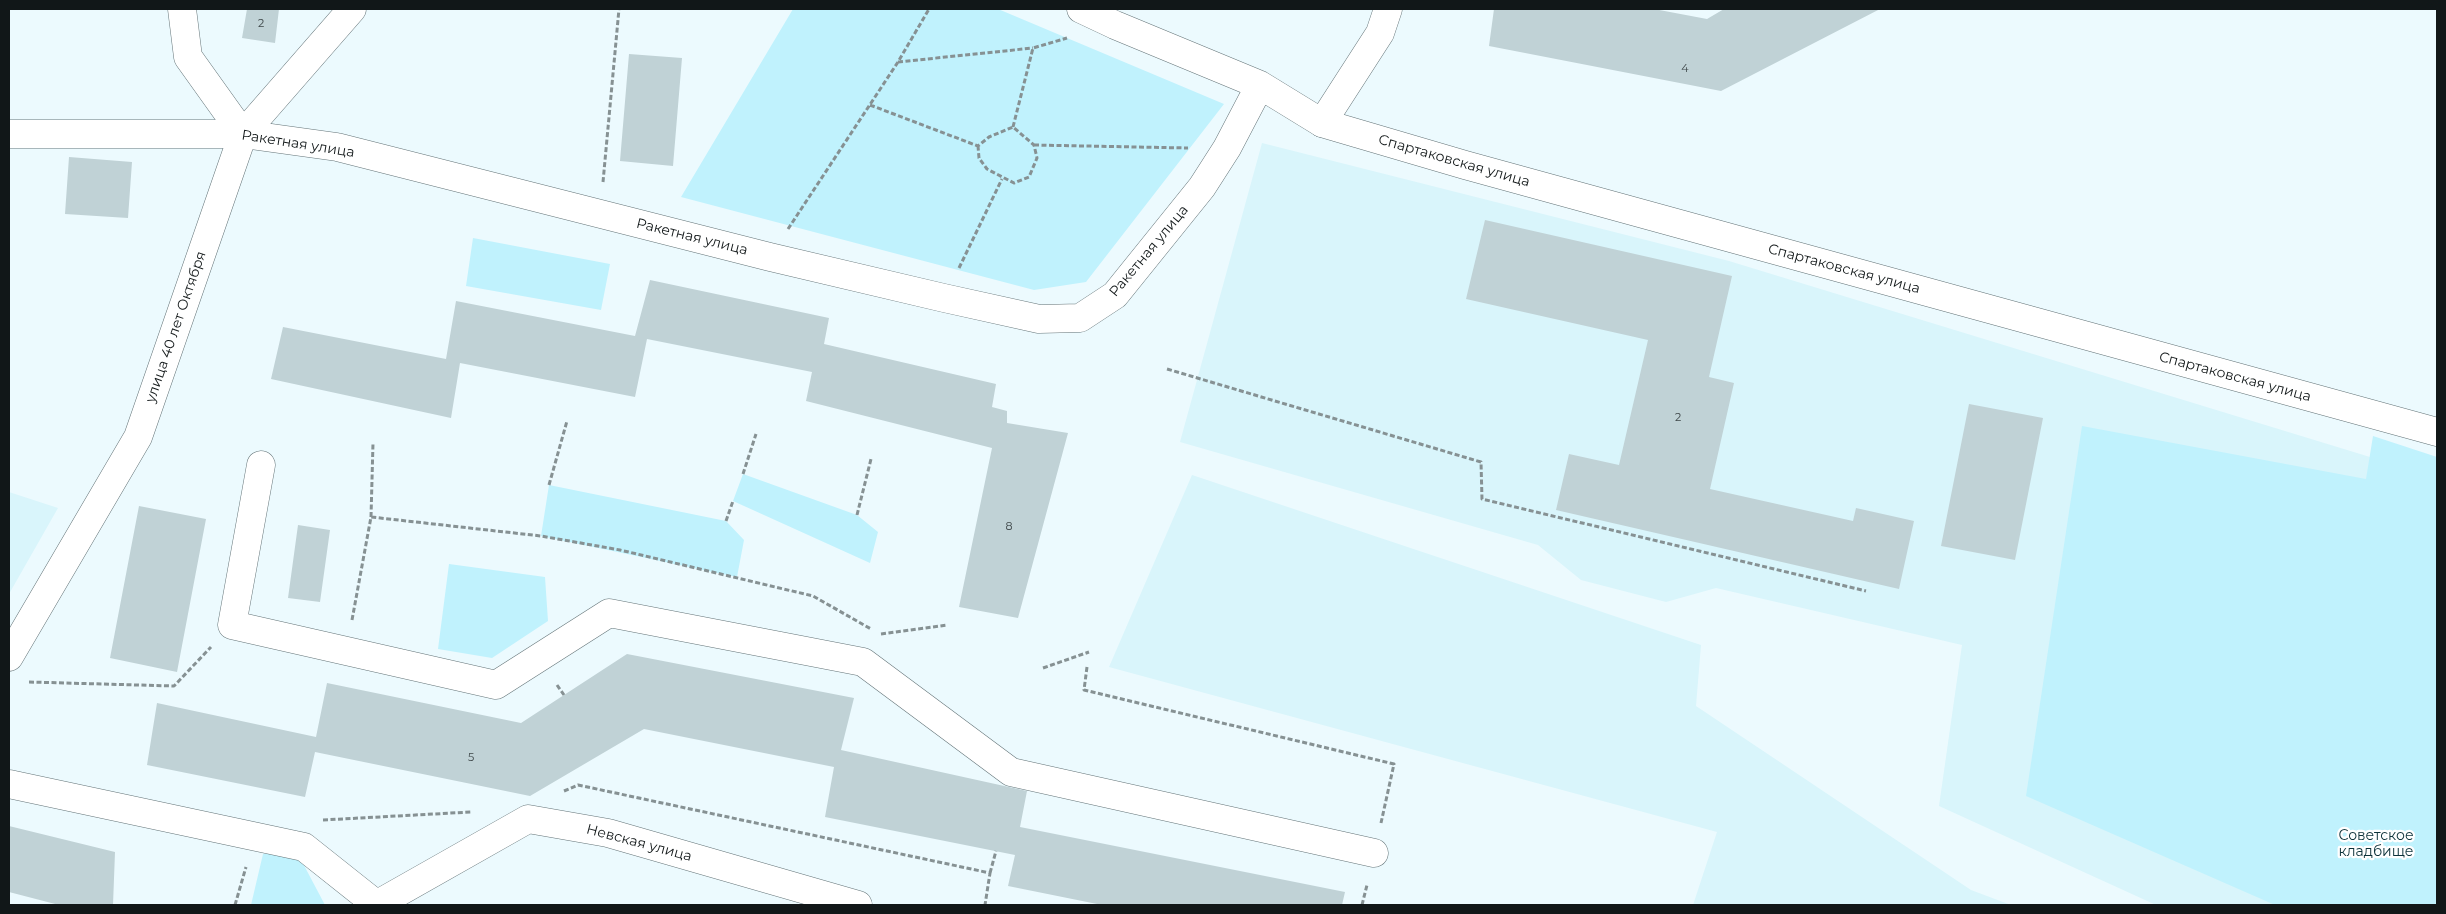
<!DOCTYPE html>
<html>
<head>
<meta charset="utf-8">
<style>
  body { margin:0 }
  #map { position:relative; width:2446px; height:914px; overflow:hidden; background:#ecfafe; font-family:Montserrat,sans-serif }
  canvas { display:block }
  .frame { position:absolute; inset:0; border:10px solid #111718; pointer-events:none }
</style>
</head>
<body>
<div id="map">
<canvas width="2446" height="914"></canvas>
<div class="frame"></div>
</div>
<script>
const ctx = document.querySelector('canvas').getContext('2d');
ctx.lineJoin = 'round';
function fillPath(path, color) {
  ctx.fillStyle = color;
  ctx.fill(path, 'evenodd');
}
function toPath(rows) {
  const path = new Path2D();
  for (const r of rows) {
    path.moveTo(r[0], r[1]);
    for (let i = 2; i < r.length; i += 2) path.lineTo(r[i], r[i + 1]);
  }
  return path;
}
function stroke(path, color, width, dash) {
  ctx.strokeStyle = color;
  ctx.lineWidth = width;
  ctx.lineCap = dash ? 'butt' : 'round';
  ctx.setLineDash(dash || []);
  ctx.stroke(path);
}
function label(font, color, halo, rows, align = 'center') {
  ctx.font = font + ' Montserrat,sans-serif';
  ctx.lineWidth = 4.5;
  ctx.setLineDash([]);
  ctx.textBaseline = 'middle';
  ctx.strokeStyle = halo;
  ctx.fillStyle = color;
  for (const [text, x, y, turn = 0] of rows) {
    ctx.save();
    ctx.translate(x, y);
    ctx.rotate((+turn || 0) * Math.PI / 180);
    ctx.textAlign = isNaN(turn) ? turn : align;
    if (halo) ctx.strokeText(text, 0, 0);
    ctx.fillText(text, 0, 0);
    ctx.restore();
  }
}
const built = toPath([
  [1262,143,1729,261,2370,457,2306,905,2156,905,1939,806,1962,645,1716,588,1666,602,1581,580,1538,545,1180,442],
  [1192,475,1701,645,1696,706,1971,890,2011,905,1693,905,1717,832,1109,667],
  [9,492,58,508,9,594]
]);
const green = toPath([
  [793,9,998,9,1224,104,1086,282,1034,290,681,197],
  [473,238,610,264,601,310,466,286],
  [2082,426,2366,479,2373,436,2437,457,2437,905,2275,905,2026,796],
  [743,474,857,515,878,532,870,563,733,501],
  [549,485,726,521,744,540,737,577,541,536],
  [449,564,545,577,548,621,492,658,438,649],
  [263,854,298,854,325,905,251,905]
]);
const building = toPath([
  [247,9,279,9,275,43,242,38],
  [1494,9,1654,9,1707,19,1724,9,1880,9,1721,91,1489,46],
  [629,54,682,58,673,166,620,161],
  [69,157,132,162,128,218,65,214],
  [1485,220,1732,276,1709,377,1734,383,1710,489,1853,521,1856,508,1914,521,1899,589,1556,510,1569,454,1619,465,1648,340,1466,299],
  [650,280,829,318,824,344,996,384,992,407,1007,411,1007,423,1068,433,1018,618,959,607,992,448,806,401,812,372,647,339,635,397,460,363,451,418,271,379,283,327,446,359,456,301,635,336],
  [1969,404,2043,418,2015,560,1941,546],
  [139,506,206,519,177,672,110,658],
  [298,525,330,530,320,602,288,598],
  [627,654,854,698,841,750,1027,791,1020,827,1345,892,1342,905,1102,905,1008,886,1015,855,825,817,834,767,644,729,530,796,315,752,305,797,147,765,157,703,316,737,327,683,521,723],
  [9,826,115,852,113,905,59,905,9,892]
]);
const path = toPath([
  [898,62,1033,48],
  [870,105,978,146,989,137,1013,127,1034,145,1037,158,1029,177,1014,183,987,169,979,158,978,146],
  [1013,127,1033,48,1067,38],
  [1034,145,1188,148],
  [603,182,619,9],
  [788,229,898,62,929,9],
  [959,268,1002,179],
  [1167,369,1481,462,1482,499,1866,591],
  [743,474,756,434],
  [549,485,567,421],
  [857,515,871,459],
  [371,517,373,443],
  [726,521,733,501],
  [352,620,371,517,541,536,620,550,813,596,871,629],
  [881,634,947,625],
  [1087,667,1084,690,1394,764,1381,823],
  [1043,668,1089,652],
  [29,682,174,686,211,647],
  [557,685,564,695],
  [564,791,578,785,990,873,985,905],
  [323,820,471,812],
  [990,873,996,851],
  [235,905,246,867],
  [1362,905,1367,885]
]);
const minor = toPath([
  [1322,123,1380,33,1388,9],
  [261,465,232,625,496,685,609,613,863,662,1011,772,1374,853],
  [9,657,138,437,243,134,188,57,182,9],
  [9,784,304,847,377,905],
  [376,905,528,819,608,833,858,905]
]);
const major = toPath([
  [1081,9,1115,25,1260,85,1322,123,1465,165,2437,432],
  [9,134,243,134,337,147,770,257,944,298,1039,319,1080,318,1115,295,1202,187,1227,148,1260,85],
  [243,134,352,9]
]);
const numberNames = [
  ["2",261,24],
  ["4",1685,69],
  ["2",1678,418],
  ["8",1009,527],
  ["5",471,758]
];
const streetNames = [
  ["Ракетная улица",298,144,9],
  ["Спартаковская улица",1454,161,16],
  ["Ракетная улица",692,237,14],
  ["Ракетная улица",1149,251,-50],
  ["Спартаковская улица",1844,269,15],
  ["улица 40 лет Октября",176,327,-71],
  ["Спартаковская улица",2235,377,15],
  ["Невская улица",639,843,15]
];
const parkNames = [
  ["Советское",2376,836],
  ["кладбище",2376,852]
];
fillPath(built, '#d9f5fb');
fillPath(green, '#c0f2fd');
fillPath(building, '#c0d2d6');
stroke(minor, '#647478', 29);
stroke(major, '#647478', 29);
stroke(path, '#869193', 3, [5, 2.5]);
stroke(minor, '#fff', 28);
stroke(major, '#fff', 28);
label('11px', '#3d4648', null, numberNames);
label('14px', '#111718', '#fff', streetNames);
label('14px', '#0d323a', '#fff', parkNames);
</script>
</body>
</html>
